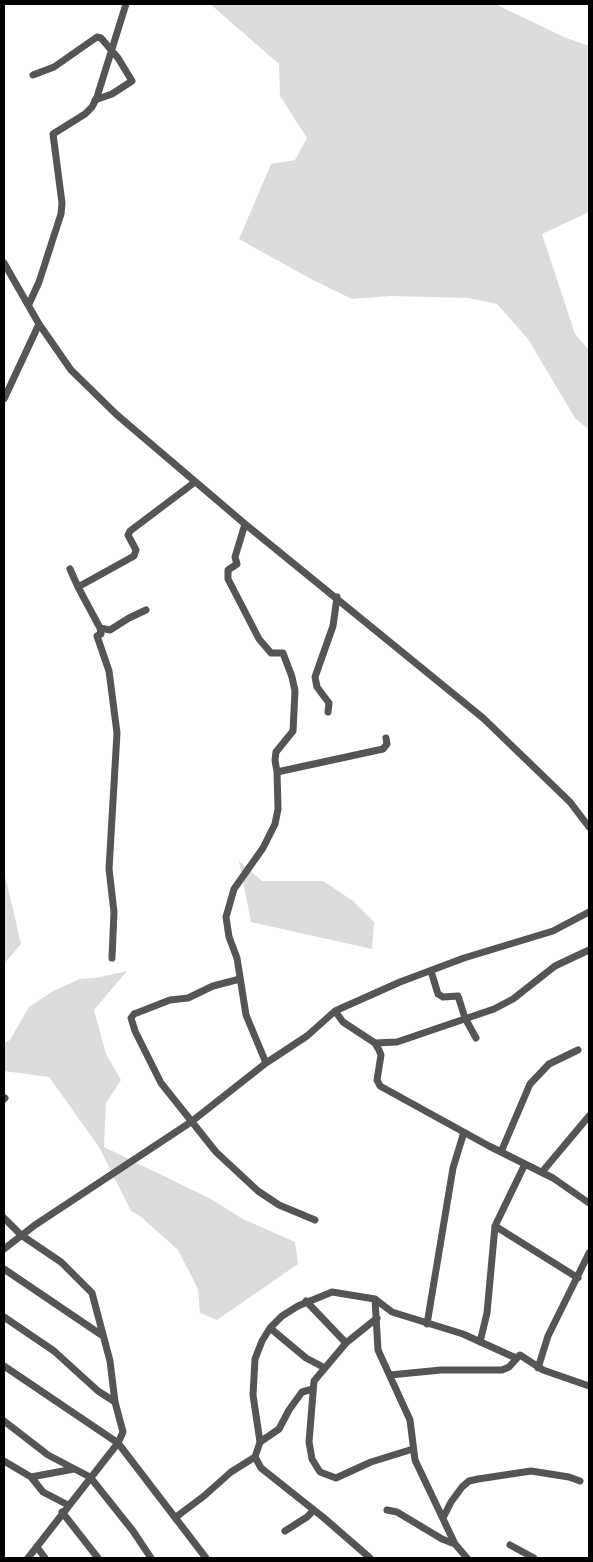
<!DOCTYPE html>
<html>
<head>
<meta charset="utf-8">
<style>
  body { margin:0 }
  #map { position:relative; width:593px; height:1562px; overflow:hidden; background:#fff; font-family:"Varela Round",sans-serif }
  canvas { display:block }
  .frame { position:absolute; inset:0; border:5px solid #000; pointer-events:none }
</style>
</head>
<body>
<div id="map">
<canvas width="593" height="1562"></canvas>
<div class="frame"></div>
</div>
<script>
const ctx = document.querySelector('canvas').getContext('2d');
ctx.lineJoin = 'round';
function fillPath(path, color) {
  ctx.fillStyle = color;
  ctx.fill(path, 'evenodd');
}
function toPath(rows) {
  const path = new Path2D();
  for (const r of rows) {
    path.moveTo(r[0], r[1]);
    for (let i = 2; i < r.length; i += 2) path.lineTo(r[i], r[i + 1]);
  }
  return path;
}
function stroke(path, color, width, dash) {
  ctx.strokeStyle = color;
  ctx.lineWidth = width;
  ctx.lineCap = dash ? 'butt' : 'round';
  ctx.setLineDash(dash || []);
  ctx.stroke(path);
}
const green = toPath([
  [210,4,495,4,564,37,589,46,589,212,542,234,575,334,589,350,589,430,575,418,528,339,497,304,468,298,391,296,352,299,309,278,239,239,271,164,295,160,307,138,280,96,279,64],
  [239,861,262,881,323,881,353,901,374,922,372,949,251,922],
  [4,871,21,944,4,964,4,870],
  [127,971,94,1010,106,1054,121,1080,106,1103,104,1147,211,1199,243,1219,295,1242,298,1264,217,1320,200,1313,198,1289,178,1250,140,1216,131,1211,99,1147,49,1077,4,1071,4,1043,10,1040,29,1007,53,991,80,979,95,978]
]);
const street = toPath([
  [33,75,54,67,97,37,101,38,118,58,132,81,112,94,95,100],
  [4,263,39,324,71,370,117,415,245,524,483,718,570,802,589,827],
  [29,304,39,282,61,214,62,203,53,134,85,114,92,107,97,97,126,4],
  [4,399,39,324],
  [245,524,235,557,237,564,228,570,228,579,259,639,271,653,283,653,292,677,295,691,293,731,276,752,275,760,277,772,278,809,275,824,263,848,234,889,226,917,229,937,237,958,246,1015,266,1063],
  [70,569,78,587],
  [100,628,78,587,134,556,136,550,128,535,130,531,195,482],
  [328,712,329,703,317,687,315,677,333,626,337,597],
  [277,772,383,749,387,744,386,738],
  [112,958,114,912,109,869,117,733,109,671,97,636,101,634,100,628,110,630,129,618,146,610],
  [431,971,438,994,443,997,458,996,465,1018,476,1038],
  [240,979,213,986,188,998,170,1000,134,1014,131,1018,135,1031,161,1083,216,1152,258,1191,279,1205,315,1220],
  [335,1011,343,1022,375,1043,379,1050,381,1055,377,1080,380,1086,489,1146,553,1178,589,1203],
  [375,1043,397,1042,494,1009,513,999,555,966,589,950],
  [4,1099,5,1098],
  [501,1152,530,1084,549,1064,578,1050],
  [542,1172,589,1116],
  [4,1218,21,1235,61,1262,92,1293,110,1361,115,1402,123,1432,118,1443,28,1558],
  [495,1226,578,1278],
  [4,1249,35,1225,191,1122,266,1063,307,1036,335,1011,400,982,464,958,553,931,589,912],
  [4,1269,103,1336],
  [375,1299,378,1350,410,1420,415,1460,455,1544,467,1558],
  [306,1301,346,1343],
  [4,1317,54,1351,98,1391,115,1402],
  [377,1318,346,1343,314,1381,309,1442,312,1459,320,1472,336,1478,371,1462,413,1449],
  [427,1324,453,1168,464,1132],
  [270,1328,306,1358,325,1368],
  [480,1342,487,1313,495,1226,525,1164],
  [4,1366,118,1443,206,1558],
  [538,1368,548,1336,589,1253],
  [390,1375,441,1370,502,1370,509,1367,519,1356],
  [4,1421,48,1455,90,1477,133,1531,151,1558],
  [260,1442,279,1429,289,1410,302,1392,313,1389],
  [4,1461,31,1477,74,1469],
  [31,1477,43,1492,68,1505],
  [387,1510,397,1512,442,1539,455,1544],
  [62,1512,98,1558],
  [176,1517,204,1496,231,1472,255,1457],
  [443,1518,451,1502,462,1487,469,1481,478,1479,531,1471,569,1477,580,1481],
  [285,1531,307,1517,314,1510],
  [510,1545,534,1558],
  [37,1547,45,1558],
  [370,1558,324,1518,261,1468,255,1457,260,1442,253,1395,255,1359,262,1341,270,1328,282,1316,298,1306,332,1292,375,1299,392,1312,463,1334,516,1358,520,1355,543,1370,589,1386]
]);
fillPath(green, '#dcdcdc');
stroke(street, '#555', 7);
</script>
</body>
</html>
